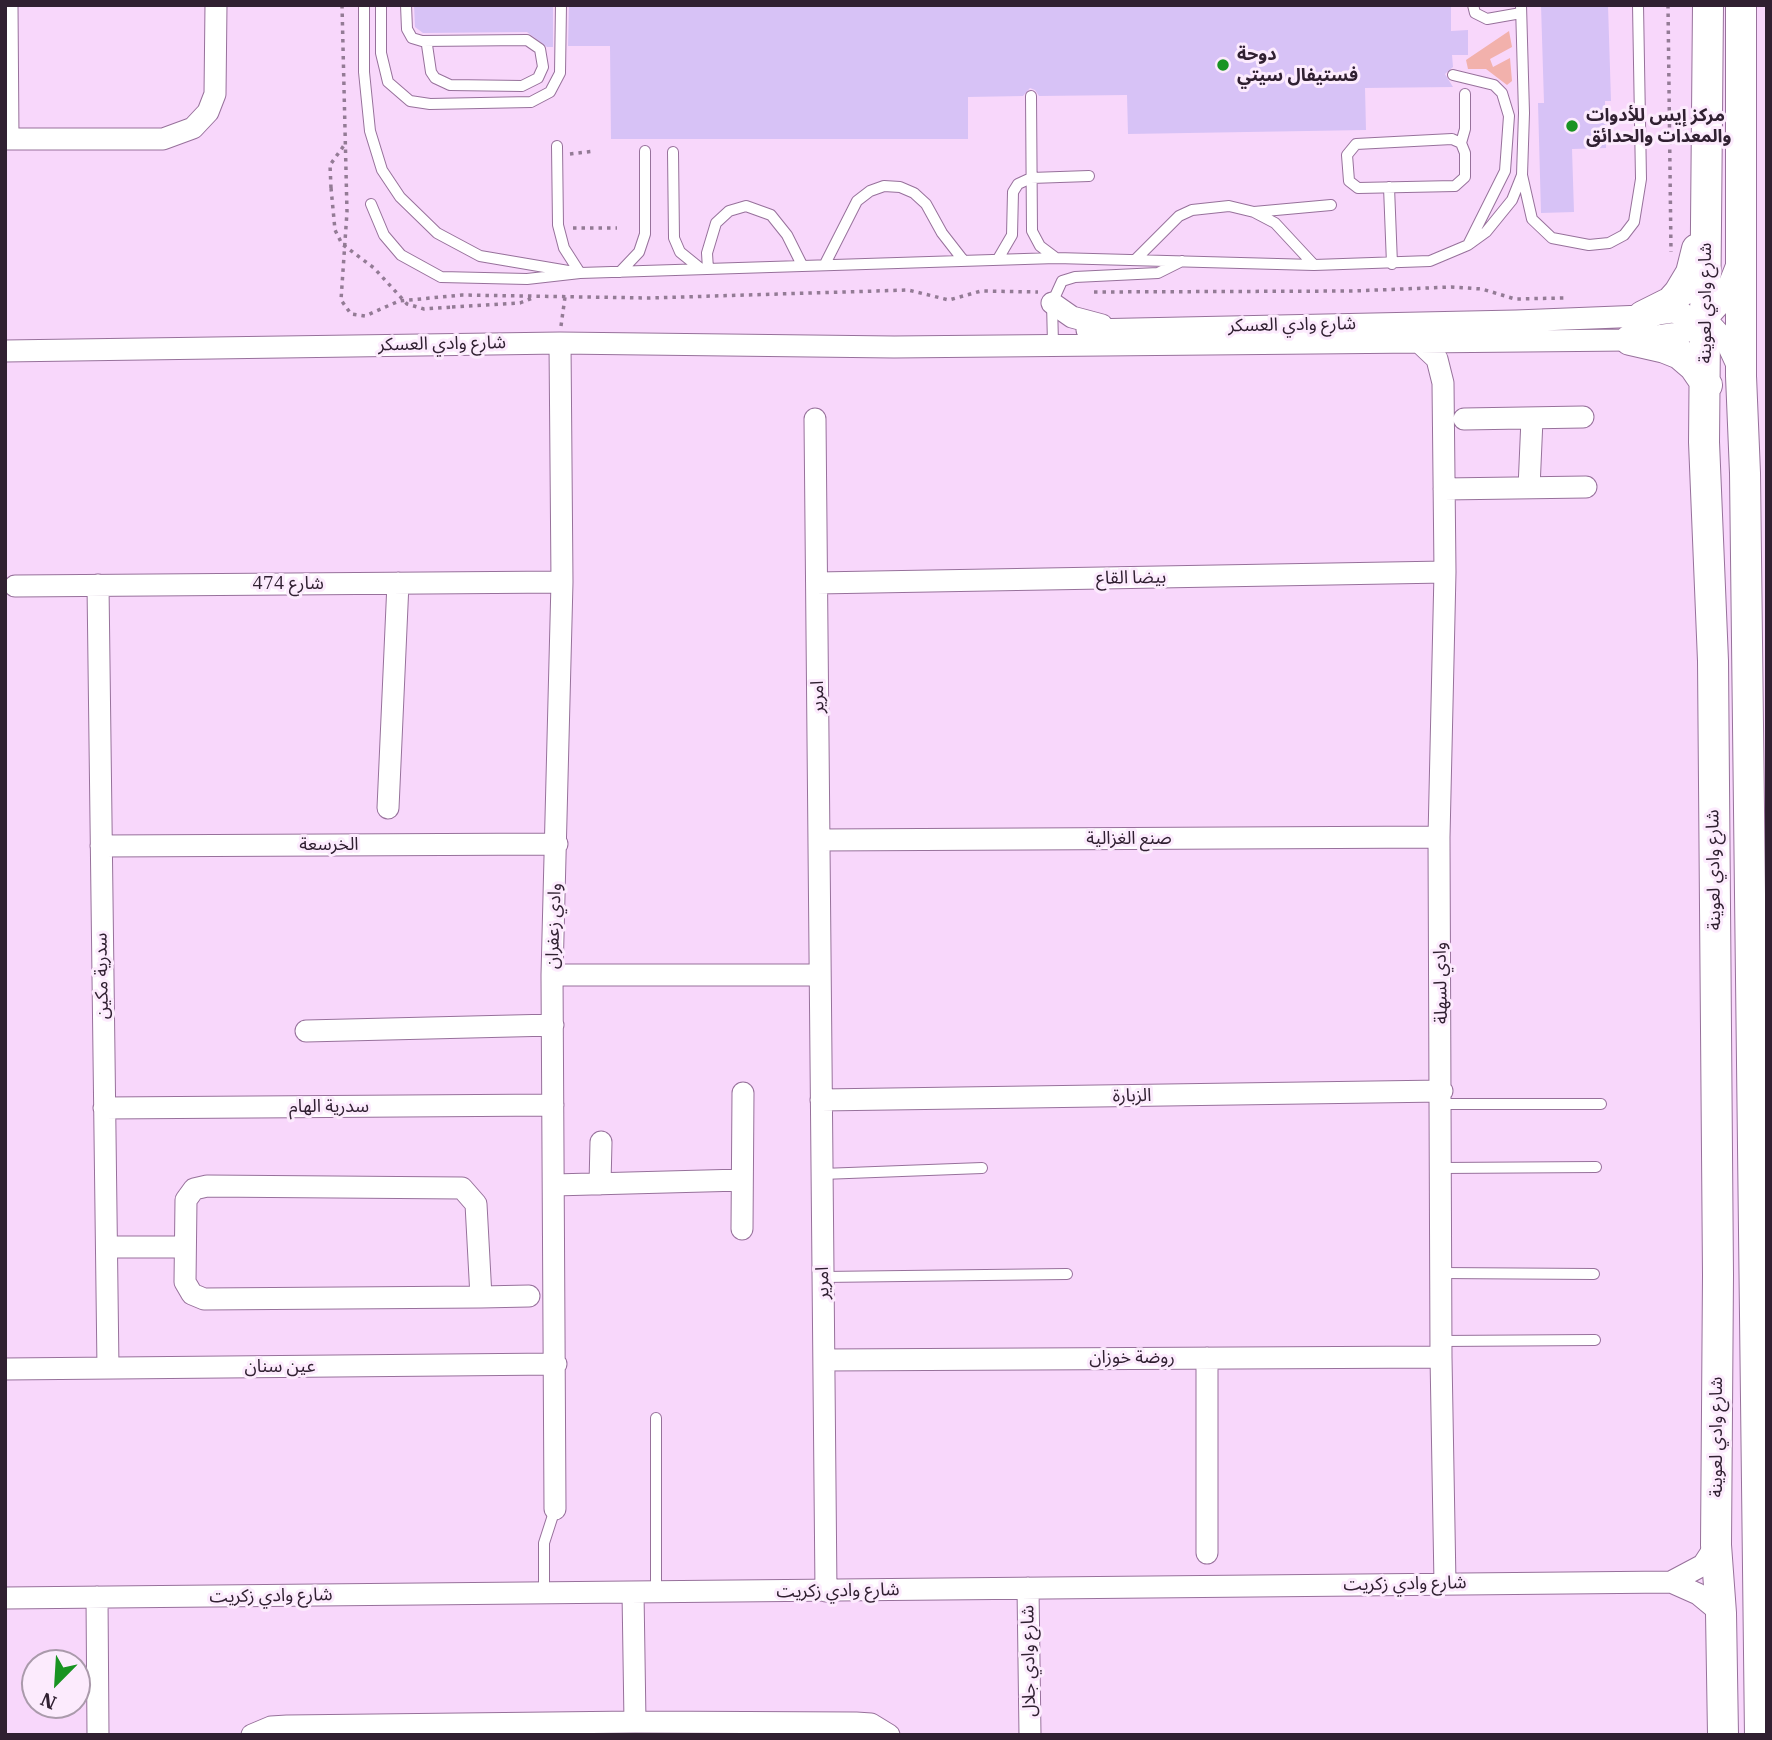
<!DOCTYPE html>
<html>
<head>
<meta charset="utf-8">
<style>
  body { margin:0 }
  #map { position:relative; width:1772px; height:1740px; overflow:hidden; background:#f8d7fb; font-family:"IBM Plex Serif",serif }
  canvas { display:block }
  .frame { position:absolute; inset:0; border:7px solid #302031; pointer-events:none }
  .north { position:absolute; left:21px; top:1649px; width:70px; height:70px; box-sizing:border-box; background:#fcebfd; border:2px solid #aa9aab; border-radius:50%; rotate:204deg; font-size:19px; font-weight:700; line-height:28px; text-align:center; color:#302031 }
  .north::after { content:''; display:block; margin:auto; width:24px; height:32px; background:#199322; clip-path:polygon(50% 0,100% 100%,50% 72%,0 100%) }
</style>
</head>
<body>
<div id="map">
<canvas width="1772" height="1740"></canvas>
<div class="frame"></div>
<div class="north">N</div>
</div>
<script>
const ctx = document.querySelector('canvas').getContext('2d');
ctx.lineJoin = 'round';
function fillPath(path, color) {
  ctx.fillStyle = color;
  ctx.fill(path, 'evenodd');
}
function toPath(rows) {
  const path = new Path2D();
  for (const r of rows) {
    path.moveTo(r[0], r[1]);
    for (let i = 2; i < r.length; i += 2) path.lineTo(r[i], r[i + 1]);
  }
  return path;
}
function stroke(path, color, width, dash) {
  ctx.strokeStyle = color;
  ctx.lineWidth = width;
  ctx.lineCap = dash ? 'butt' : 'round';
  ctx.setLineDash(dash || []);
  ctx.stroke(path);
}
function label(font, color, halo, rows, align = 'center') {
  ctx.font = font + ' "IBM Plex Serif","Noto Sans Arabic",serif';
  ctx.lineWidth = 6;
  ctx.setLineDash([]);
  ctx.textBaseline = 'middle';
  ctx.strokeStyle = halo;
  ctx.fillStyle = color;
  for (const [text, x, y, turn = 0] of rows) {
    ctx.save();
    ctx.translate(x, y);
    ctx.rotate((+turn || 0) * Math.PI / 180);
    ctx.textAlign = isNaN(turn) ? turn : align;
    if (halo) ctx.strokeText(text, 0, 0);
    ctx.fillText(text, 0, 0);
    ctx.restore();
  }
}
const green = toPath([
  [1509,31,1512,47,1490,59,1493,67,1510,58,1512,81,1507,85,1486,69,1468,69,1466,60]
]);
const building = toPath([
  [414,5,553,5,553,47,547,47,527,32,423,33,415,27],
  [569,5,1451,5,1451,31,1468,30,1468,55,1452,55,1453,67,1445,74,1453,87,1365,88,1366,130,1128,134,1127,95,1039,96,1035,90,1030,88,1023,96,968,97,968,139,611,139,610,46,568,46],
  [1541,5,1608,5,1611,101,1605,101,1606,148,1572,149,1574,212,1541,213,1538,103,1544,103]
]);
const path = toPath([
  [342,5,347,212,341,300,351,314,365,316,399,301,462,295,649,298,908,290,949,300,981,291,1038,292],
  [1668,5,1671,252],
  [570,154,595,151],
  [331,188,330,165,345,144],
  [573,228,617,228],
  [1094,292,1353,291,1451,287,1482,289,1515,299,1564,298],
  [452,307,520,303,535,297],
  [561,326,565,297]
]);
const service = toPath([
  [364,5,364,72,370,131,382,170,400,197,437,233,480,256,580,273,1056,258,1314,265,1430,261,1468,245,1486,232,1512,200,1522,175,1524,113,1521,5],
  [381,5,381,53,388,82,410,101,430,104,531,102,550,92,560,73,561,5],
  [406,5,407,29,412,38,422,41,527,40,540,49,543,67,538,78,522,86,450,85,435,78,431,72,427,45],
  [1473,5,1475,13,1487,19,1521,13],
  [1453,75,1494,85,1502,93,1509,116,1505,171,1469,243],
  [1031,96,1032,231,1040,246,1056,258],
  [1452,139,1461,143,1465,153,1465,177,1455,186,1358,188,1349,181,1347,155,1356,144,1452,139],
  [1461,143,1465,129,1465,94],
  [673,152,674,238,680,252,701,269],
  [1522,175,1532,219,1552,238,1589,245,1609,243,1624,235,1634,222,1641,179,1638,5],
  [1389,187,1392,264],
  [371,204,384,235,401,255,441,277,527,279,580,273,564,248,558,225,557,146],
  [1254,212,1331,205],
  [998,259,1012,235,1013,192,1018,184,1031,178,1089,176],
  [1135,260,1179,216,1192,210,1229,206,1254,212,1275,223,1314,265],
  [825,264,857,201,870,191,884,186,900,187,914,193,926,204,942,233,963,260],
  [708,269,707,253,716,223,729,211,746,206,771,215,787,235,802,265],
  [620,272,639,252,645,234,645,151],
  [1053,344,1052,303,1062,281,1075,277,1158,273,1182,261],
  [1442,1104,1601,1104],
  [1442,1168,1596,1167],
  [822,1174,982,1168],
  [1441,1273,1594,1274],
  [823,1277,1067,1274],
  [1441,1341,1595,1340],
  [656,1418,656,1592],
  [544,1593,544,1543,555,1509]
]);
const minor = toPath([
  [7,5,8,139],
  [5,139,163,139,193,128,208,112,215,94,216,5],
  [1052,303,1072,317,1102,325],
  [1087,330,1516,321,1643,316,1672,312,1694,317,1713,327,1726,341,1738,367],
  [1419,342,1437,359,1443,383,1445,572,1439,837,1441,1357,1445,1584],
  [5,351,560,343,894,347,1630,340,1685,332,1700,326,1722,302,1736,267],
  [815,419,826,1591],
  [1464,419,1583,417],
  [1529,488,1532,419],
  [1444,489,1586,487],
  [817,583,1445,572],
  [98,585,108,1368],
  [15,586,562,582],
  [388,808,398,583],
  [819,840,1439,837],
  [101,846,557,844],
  [552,975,820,975],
  [306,1031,553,1025],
  [821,1100,1442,1091],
  [104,1108,553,1105],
  [600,1184,601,1142],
  [554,1185,742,1180],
  [742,1229,743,1093],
  [107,1247,185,1247],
  [481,1297,476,1204,462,1188,207,1186,194,1189,186,1200,185,1282,192,1294,204,1299,481,1297,529,1296],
  [1207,1358,1207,1553],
  [824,1360,1441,1357],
  [5,1369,556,1364],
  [555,1509,552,975,562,582,560,343],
  [1671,1582,1698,1594,1721,1613],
  [1028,1588,1030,1735],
  [633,1592,635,1722],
  [97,1597,98,1735],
  [5,1598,1671,1582,1703,1565,1716,1545],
  [252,1735,271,1727,287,1726,635,1722,856,1723,871,1724,889,1735]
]);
const secondary = toPath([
  [1708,5,1704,442,1713,661,1718,1275,1716,1545,1721,1613,1723,1735],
  [1741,5,1741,376,1745,473,1760,1735],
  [1643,316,1671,302,1679,293,1691,273,1697,249],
  [1630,340,1665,348,1680,354,1694,366,1707,385]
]);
const pathBridge = toPath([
  [331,188,335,230,342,244,374,268,407,304,424,309,452,307]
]);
const markers = [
  [1223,65,7,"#199322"],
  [1572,126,7,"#199322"]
];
const poiNames = [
  ["دوحة",1237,55],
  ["فستيفال سيتي",1237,76],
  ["مركز إيس للأدوات",1586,116],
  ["والمعدات والحدائق",1586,137]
];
const streetNames = [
  ["شارع وادي لعوينة",1706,303,-90],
  ["شارع وادي العسكر",1292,325,-1],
  ["شارع وادي العسكر",442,344,-1],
  ["بيضا القاع",1131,578,-1],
  ["شارع 474",288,584],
  ["امرير",818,697,-91],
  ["صنع الغزالية",1129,839],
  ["الخرسعة",329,845],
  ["شارع وادي لعوينة",1714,870,-91],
  ["وادي زعفران",554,926,-88],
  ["سدرية مكين",102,976,-91],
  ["وادي لسهلة",1441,983,-91],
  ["الزبارة",1132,1096,-1],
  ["سدرية الهام",329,1107],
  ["امرير",823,1283,-91],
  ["روضة خوزان",1132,1358],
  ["عين سنان",280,1367],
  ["شارع وادي لعوينة",1717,1437,-90],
  ["شارع وادي زكريت",1405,1584,-1],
  ["شارع وادي زكريت",838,1591,-1],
  ["شارع وادي زكريت",271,1596,-1],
  ["شارع وادي جلال",1029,1661,-91]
];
fillPath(green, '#f2b1ac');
fillPath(building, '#d7c2f6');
stroke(service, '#97719b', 12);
stroke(minor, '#97719b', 23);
stroke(secondary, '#97719b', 32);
stroke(path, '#937b95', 3.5, [3.5, 5]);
stroke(service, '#fff', 10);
stroke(minor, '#fff', 21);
stroke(secondary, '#fff', 30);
stroke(pathBridge, '#937b95', 3.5, [3.5, 5]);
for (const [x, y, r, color] of markers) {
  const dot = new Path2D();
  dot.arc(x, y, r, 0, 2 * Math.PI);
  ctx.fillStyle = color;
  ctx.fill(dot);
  stroke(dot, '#fcebfd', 2.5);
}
label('bold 18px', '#302031', '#fcebfd', poiNames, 'left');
label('18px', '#302031', '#fcebfd', streetNames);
</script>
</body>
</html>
